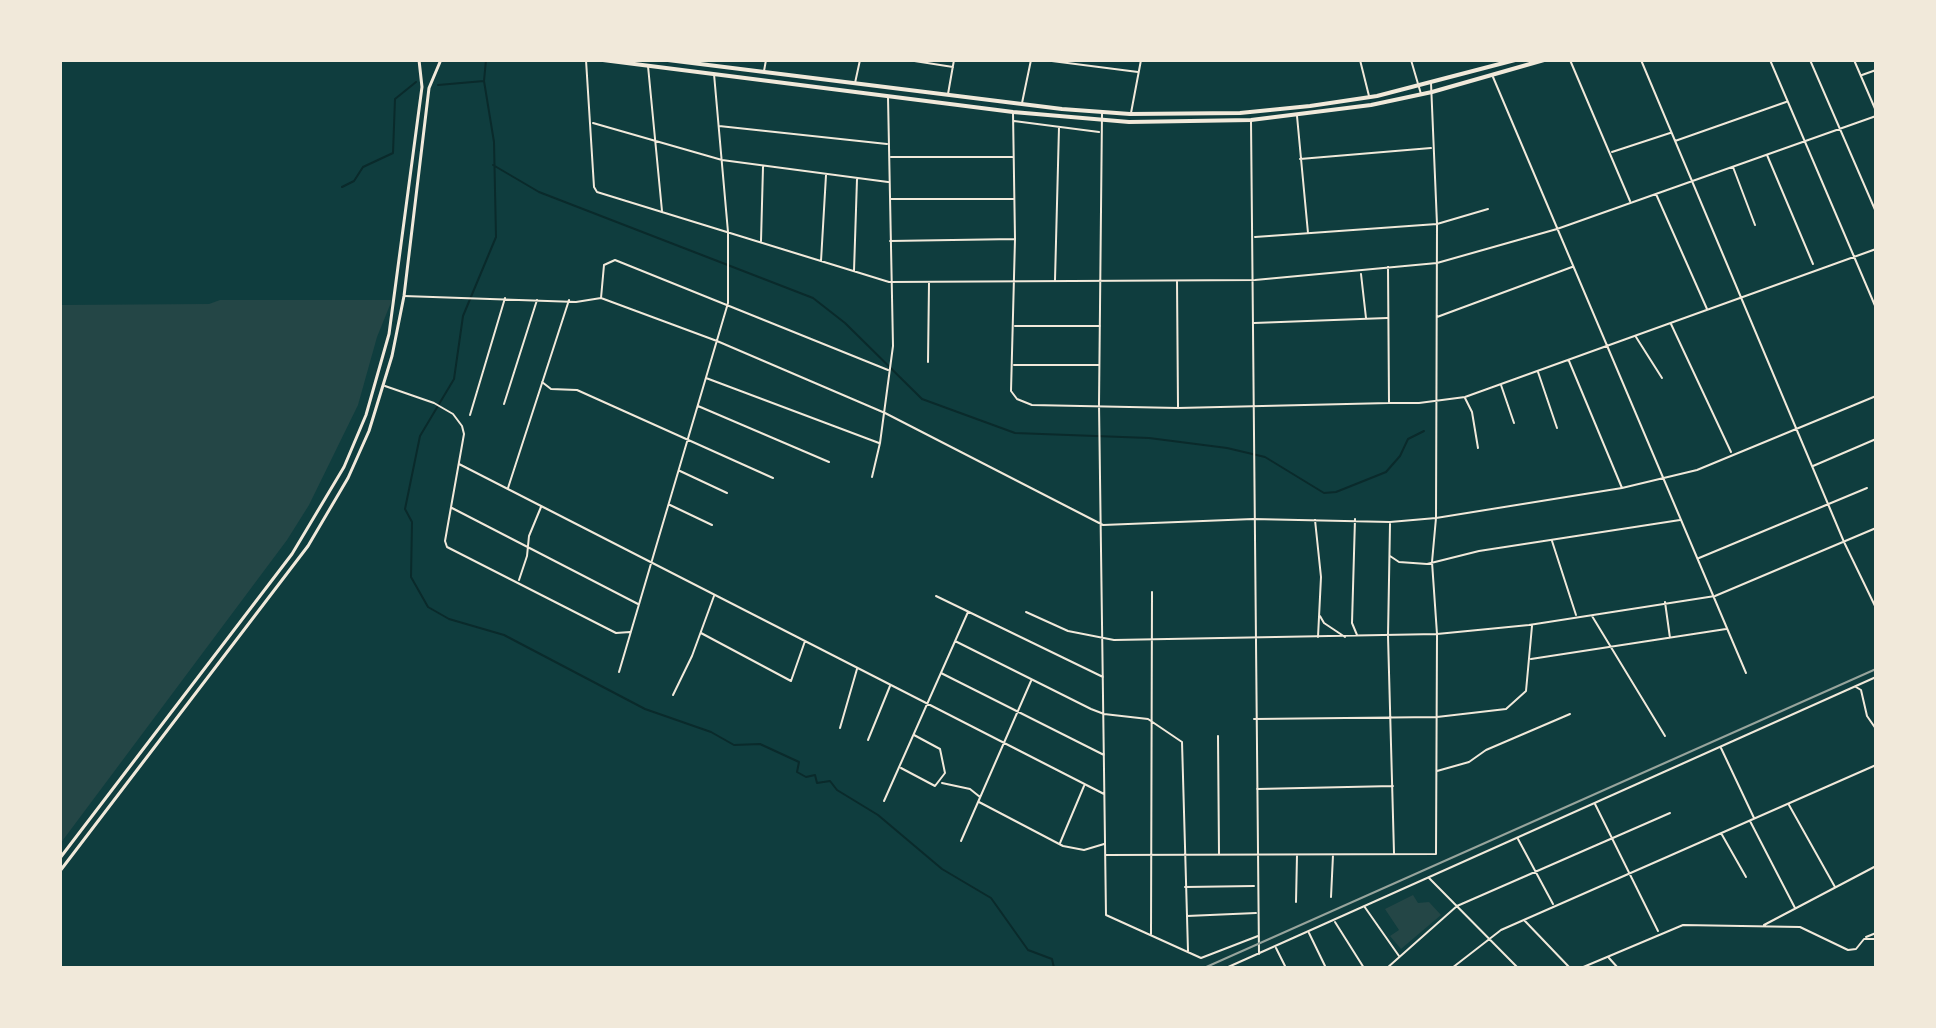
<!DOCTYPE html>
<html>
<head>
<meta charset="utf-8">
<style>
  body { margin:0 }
  #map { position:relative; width:1936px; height:1028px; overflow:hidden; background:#0f3d3e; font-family:"Golos Text",sans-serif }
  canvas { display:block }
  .frame { position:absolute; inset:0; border:62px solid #f1e9da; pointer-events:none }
</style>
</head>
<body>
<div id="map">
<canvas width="1936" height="1028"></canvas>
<div class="frame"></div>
</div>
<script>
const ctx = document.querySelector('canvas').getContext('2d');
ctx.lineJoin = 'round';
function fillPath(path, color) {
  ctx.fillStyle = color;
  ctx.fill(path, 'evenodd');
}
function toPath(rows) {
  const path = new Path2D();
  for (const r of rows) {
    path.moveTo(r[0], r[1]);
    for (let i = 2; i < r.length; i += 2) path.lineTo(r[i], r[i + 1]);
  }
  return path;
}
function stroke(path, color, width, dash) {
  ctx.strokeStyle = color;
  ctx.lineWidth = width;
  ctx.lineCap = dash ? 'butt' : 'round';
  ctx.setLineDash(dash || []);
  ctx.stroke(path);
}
const green = toPath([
  [220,300,392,300,377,337,358,405,309,505,287,540,60,844,60,305,209,304],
  [1413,895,1418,903,1429,902,1441,915,1401,949,1390,936,1399,930,1385,909]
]);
const stream = toPath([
  [486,60,484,81,494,142,496,237,463,316,454,379,420,436,405,509,412,522,411,577,428,607,449,619,504,635,645,709,711,732,734,745,760,744,799,762,797,772,806,777,815,775,817,783,830,781,837,790,878,815,942,869,991,898,1028,950,1052,959,1054,968],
  [438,85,484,81],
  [493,165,539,192,813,298,845,323,922,399,1015,433,1149,438,1227,448,1265,457,1324,493,1336,492,1386,472,1400,456,1408,439,1424,431],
  [342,187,354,181,363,167,393,153,395,99,416,82]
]);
const minor = toPath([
  [586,60,594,187,597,192,889,282,1255,280,1437,263,1557,229,1876,116],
  [908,60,953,67],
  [1044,60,1138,72],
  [1360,60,1369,96],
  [1411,60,1421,94],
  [1570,60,1630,201],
  [1641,60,1844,542,1876,608],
  [1770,60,1876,308],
  [1810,60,1876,212],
  [1854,60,1876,111],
  [648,66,662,211],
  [764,71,766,60],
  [1862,75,1876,70],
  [1493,77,1746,673],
  [855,83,860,60],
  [948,94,954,60],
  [1022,103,1031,60],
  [1013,113,1015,239,1011,391,1017,399,1032,405,1178,408,1389,403],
  [1102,113,1099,404,1106,915,1201,958,1258,936],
  [1131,113,1141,60],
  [1297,116,1308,233],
  [1014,121,1099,132],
  [1251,121,1259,954],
  [593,123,722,160,888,182],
  [719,126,887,144],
  [1675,141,1786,102],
  [1612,152,1670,133],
  [1767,155,1813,264],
  [891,157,1012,157],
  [1300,159,1431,148],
  [1733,167,1755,225],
  [1656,194,1707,309],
  [891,199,1013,199],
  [1255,237,1437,224,1488,209],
  [761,241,763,167],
  [890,241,1015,239],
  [821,261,826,175],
  [1388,267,1389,403,1419,403,1465,397,1876,249],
  [854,271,857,179],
  [1361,274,1366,318],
  [1055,280,1059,127],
  [1177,281,1178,407],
  [404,296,576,302,601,298,717,341,885,413,1103,525,1253,519,1390,522,1436,518,1622,488,1697,470,1876,396],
  [601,298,604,265,615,260,888,370],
  [1437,317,1572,267],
  [1254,323,1387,318],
  [1671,324,1731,452],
  [1015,326,1100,326],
  [1636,337,1662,378],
  [1569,361,1622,488],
  [928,362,929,283],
  [1014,365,1099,365],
  [1538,372,1557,428],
  [706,378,879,443],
  [542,382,551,389,577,390,773,478],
  [1501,385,1514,423],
  [385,386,434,403,453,414,462,426,464,434,445,541,447,547,616,633,630,632],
  [1465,398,1472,412,1478,448],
  [504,404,537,300],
  [698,406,829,462],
  [470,415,505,298],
  [459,464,1104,794],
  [1813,466,1876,439],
  [680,471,727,493],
  [872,477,880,443,893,346,888,97],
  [508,488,569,300],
  [670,505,712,525],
  [452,508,638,604],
  [1355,519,1352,623,1357,635],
  [1315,520,1321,577,1318,637],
  [1390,524,1388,636,1394,853],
  [1552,541,1576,615],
  [1390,556,1399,562,1427,564,1479,551,1680,520],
  [1699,558,1867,488],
  [519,580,527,556,529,536,541,507],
  [936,596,1103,677],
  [1665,602,1670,638],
  [1026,612,1068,631,1114,640,1437,634,1529,625,1715,596,1876,528],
  [1320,616,1324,623,1345,637],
  [1592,616,1665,736],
  [701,633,791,681,805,641],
  [955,641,1091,709,1104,714,1148,719,1182,742,1188,951],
  [1531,659,1726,629],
  [619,672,728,303,728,232,714,74],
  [941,673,1104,755],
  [1856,687,1861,690,1867,716,1876,729],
  [673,695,692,656,714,596],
  [1254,719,1437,717,1506,709,1526,691,1532,626],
  [840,728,857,669],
  [1218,736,1219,854],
  [868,740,890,686],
  [1721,748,1754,818],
  [901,768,935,786,945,773,940,749,914,735],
  [1437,771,1469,762,1486,750,1570,714],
  [942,783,970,789,980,797],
  [1257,789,1393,786],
  [884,801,968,612],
  [979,802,1063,846,1084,850,1104,844],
  [1595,804,1658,931],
  [1789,805,1835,887],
  [1750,821,1795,908],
  [1721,833,1746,877],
  [1518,839,1553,904],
  [961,841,1031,681],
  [1060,843,1084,786],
  [1106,855,1436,854,1437,634,1432,562,1436,518,1437,224,1431,83],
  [1429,878,1518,968],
  [1185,887,1254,886],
  [1331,897,1333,855],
  [1296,902,1297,855],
  [1364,906,1399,956],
  [1187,916,1256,913],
  [1524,920,1570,968],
  [1335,922,1364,968],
  [1764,925,1876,866],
  [1309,933,1326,968],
  [1151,934,1152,592],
  [1866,937,1876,933],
  [1276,948,1286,968],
  [1609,958,1618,968],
  [1226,968,1876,677],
  [1387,968,1457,906,1670,813],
  [1452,968,1501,930,1876,765],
  [1581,968,1683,925,1800,927,1848,950,1856,949,1864,939,1876,939]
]);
const secondary = toPath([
  [60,858,292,554,344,467,366,415,389,334,422,87,419,60],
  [60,871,308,546,348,478,369,431,392,356,404,296,429,88,440,62]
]);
const primary = toPath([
  [421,60,446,60],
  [603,60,1013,112,1129,122,1251,120,1371,105,1432,92,1544,60],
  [668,60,1062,109,1130,114,1240,113,1310,106,1377,96,1515,60]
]);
const rail = toPath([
  [1204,968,1876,669]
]);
fillPath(green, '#244646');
stroke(stream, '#0a2a2b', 2);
stroke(minor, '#f1e9da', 2);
stroke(secondary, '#f1e9da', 3);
stroke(primary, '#f1e9da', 4);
stroke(rail, '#97a49c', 2);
</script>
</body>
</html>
